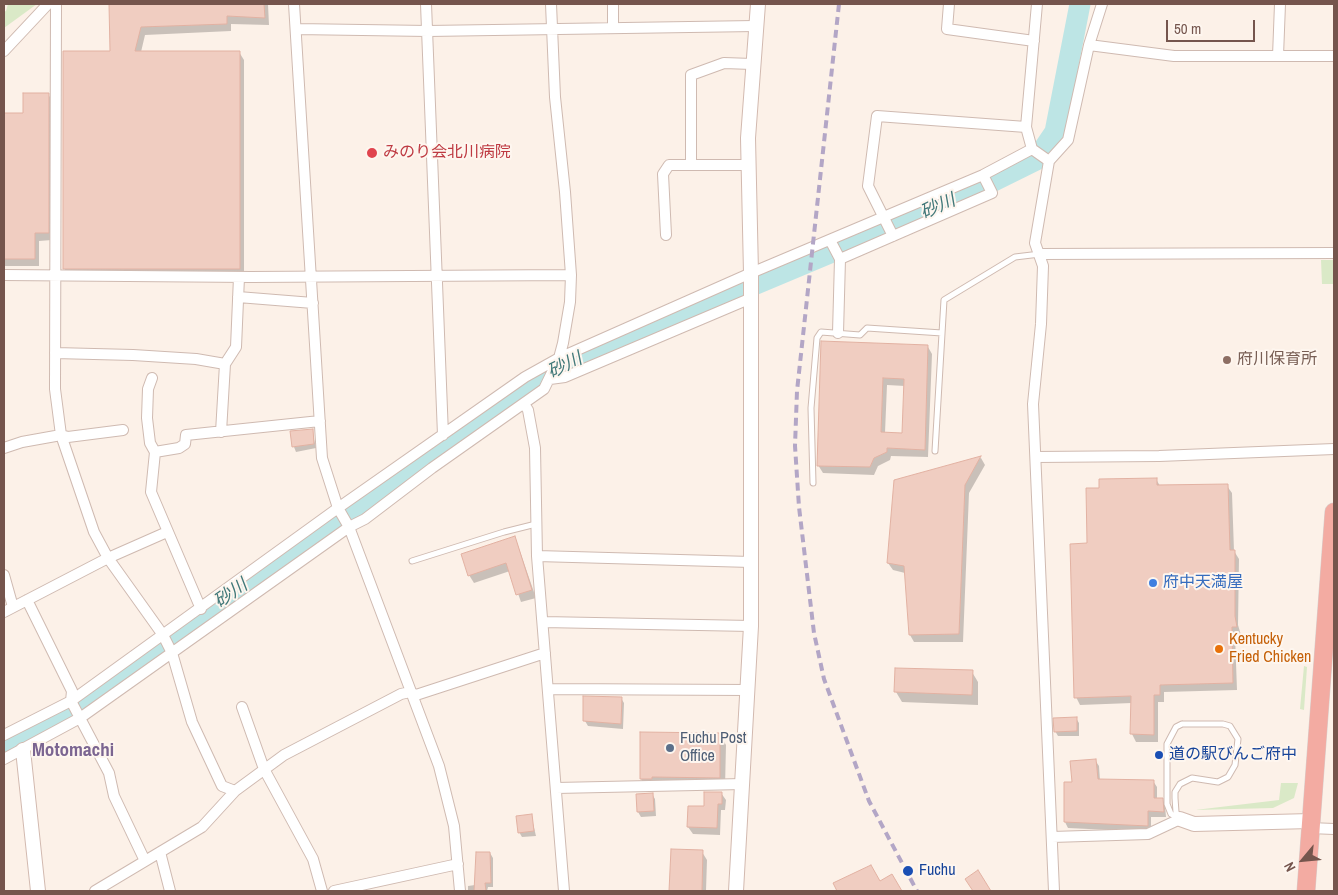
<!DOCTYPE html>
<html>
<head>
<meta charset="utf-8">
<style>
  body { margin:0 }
  #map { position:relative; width:1338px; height:895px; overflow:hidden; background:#fcf1e8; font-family:"Archivo Narrow",sans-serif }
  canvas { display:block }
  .frame { position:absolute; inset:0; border:5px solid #75554d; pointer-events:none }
  .north { position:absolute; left:1278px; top:835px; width:50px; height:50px; -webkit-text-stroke:4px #fef6ef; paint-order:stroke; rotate:242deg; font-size:14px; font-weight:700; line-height:20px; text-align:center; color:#75554d }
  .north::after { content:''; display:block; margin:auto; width:18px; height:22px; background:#75554d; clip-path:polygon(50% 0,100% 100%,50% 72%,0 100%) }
  .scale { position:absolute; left:1166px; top:20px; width:89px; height:22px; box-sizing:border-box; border:2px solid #75554d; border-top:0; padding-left:6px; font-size:15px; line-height:18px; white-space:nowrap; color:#75554d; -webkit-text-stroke:4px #fef6ef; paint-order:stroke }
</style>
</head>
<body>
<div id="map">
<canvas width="1338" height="895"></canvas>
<div class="frame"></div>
<div class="north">N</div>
<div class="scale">50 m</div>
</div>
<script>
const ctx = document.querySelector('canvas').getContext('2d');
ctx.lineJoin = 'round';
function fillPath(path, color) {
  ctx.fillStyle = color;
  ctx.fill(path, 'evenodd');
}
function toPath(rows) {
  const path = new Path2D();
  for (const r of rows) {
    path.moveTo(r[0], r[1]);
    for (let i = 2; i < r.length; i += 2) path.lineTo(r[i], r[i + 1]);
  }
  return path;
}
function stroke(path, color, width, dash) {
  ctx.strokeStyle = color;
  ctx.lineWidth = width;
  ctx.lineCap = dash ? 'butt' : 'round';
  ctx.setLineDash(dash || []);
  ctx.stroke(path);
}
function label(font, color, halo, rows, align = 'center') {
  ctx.font = font + ' "Archivo Narrow","Noto Sans JP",sans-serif';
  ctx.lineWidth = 4;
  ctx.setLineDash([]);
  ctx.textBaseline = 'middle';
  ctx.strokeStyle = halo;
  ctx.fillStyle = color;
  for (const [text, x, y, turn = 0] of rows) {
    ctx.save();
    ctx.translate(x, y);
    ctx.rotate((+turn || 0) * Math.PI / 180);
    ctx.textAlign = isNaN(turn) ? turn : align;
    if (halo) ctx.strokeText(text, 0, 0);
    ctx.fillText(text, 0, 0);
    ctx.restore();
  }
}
const green = toPath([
  [8,4,37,4,4,28,4,12,6,11],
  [1321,260,1334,260,1334,284,1322,284],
  [1304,666,1307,667,1304,710,1300,709],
  [1281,783,1298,783,1294,798,1273,808,1195,810,1279,800]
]);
const shadow = toPath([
  [110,4,268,4,269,25,231,24,231,31,145,35,141,52,239,52,244,60,244,277,69,276,64,268,111,52],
  [48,94,53,102,52,240,39,241,39,266,4,266,4,115,24,114],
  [822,343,928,347,932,354,928,457,891,456,890,460,878,466,874,475,823,473,818,465],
  [887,385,905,386,904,434,885,433],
  [312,430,316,448,296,452,294,447],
  [981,458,985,465,969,493,963,642,914,642,910,635,905,573,893,570,888,563,895,481],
  [1156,479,1160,486,1227,486,1232,493,1234,551,1239,559,1238,625,1241,635,1235,635,1237,690,1164,692,1164,702,1158,702,1158,742,1136,742,1132,734,1132,703,1080,705,1076,697,1089,545,1101,489],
  [515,537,536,598,521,602,510,571,474,583,469,575],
  [972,672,978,682,978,705,902,702,896,692],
  [621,698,624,703,623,729,588,726,585,721],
  [1076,718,1079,723,1079,736,1058,736,1055,731],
  [642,733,720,734,726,745,725,788,647,790,641,779],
  [1095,760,1099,766,1100,781,1153,781,1157,787,1157,799,1162,799,1165,805,1166,817,1151,817,1151,832,1068,828,1065,822,1074,784],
  [721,793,726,800,725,810,721,810,720,835,693,834,688,827],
  [652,794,655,799,656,816,641,817,638,812],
  [531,815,536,836,522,837,519,832],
  [672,851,702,852,707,860,706,891,671,891],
  [490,853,493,858,493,887,488,887,487,891,468,891,468,886,475,885],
  [892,876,901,891,839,891,835,884,879,882]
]);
const river = toPath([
  [4,744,63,714,526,385,570,362,949,203,1036,160,1055,132,1080,4]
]);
const building = toPath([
  [109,4,264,4,265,18,227,16,227,24,141,27,135,51,240,51,240,269,63,269,63,51,110,51,109,4],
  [23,93,49,93,49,233,35,233,35,259,4,259,4,113,23,113,23,93],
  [821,341,928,345,925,450,887,448,887,452,874,458,870,467,817,466,821,341],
  [883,378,904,379,902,433,881,432,883,378],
  [313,429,314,444,292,447,290,431,313,429],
  [981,456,965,485,959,634,909,635,904,566,887,563,894,480,981,456],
  [1157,478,1157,485,1228,484,1230,550,1235,550,1235,616,1237,627,1232,627,1233,683,1160,685,1160,695,1154,695,1154,735,1130,734,1131,696,1074,698,1070,544,1087,543,1086,488,1099,488,1099,479,1157,478],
  [515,536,532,590,516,595,506,563,468,576,461,554,515,536],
  [895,668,973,670,972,695,894,692,895,668],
  [583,696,622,697,621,724,583,721,583,696],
  [1077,717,1077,731,1054,732,1053,718,1077,717],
  [640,732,720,733,720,778,652,777,652,779,640,779,640,732],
  [1096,759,1098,779,1154,780,1154,798,1163,798,1164,812,1148,811,1148,826,1064,822,1064,782,1072,782,1070,761,1096,759],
  [704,792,722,792,722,804,718,804,717,828,687,827,688,806,704,806,704,792],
  [653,793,654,811,637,812,636,794,653,793],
  [532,814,534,831,518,833,516,816,532,814],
  [671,849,703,850,702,891,669,891,671,849],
  [476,852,490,852,491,883,485,883,486,891,474,891,476,852],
  [871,865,880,881,892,874,902,891,837,891,833,883,871,865],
  [978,870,991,891,973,891,965,879,978,870]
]);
const lane = toPath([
  [935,451,944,300,1015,257,1040,254],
  [813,483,811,408,817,338,821,332,860,335,867,328,942,333],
  [412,561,504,532,536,524],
  [1182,724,1223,724,1230,726,1238,739,1235,765,1228,777,1218,782,1192,778,1180,784,1175,792,1175,798,1176,812,1180,819,1171,814,1167,804,1167,744,1176,727,1182,724]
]);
const street = toPath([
  [56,4,55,389,61,435,94,532,108,558,163,635,172,653,192,722,222,786,235,791,284,755,401,694,410,692,416,695,545,653],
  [294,4,322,458,338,508,349,527,439,766,454,826,460,891],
  [426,4,443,435],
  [613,4,613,28],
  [949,4,947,29,1034,41],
  [1037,4,1026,127,1032,149,1049,161],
  [296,29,428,31,755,26],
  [1089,45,1174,56,1334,56],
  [4,51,48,4],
  [1278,56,1280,4],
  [691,165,691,75,724,63,752,64],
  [666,235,663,174,669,165,748,165],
  [893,236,868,186,877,116,1026,127],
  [830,240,840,259,838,333],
  [1040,254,1334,253],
  [840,259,992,193,983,175],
  [4,275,251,277,571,275],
  [238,297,313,303],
  [55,353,133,355,196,359,225,364],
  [152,378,148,389,147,418,150,443,155,452],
  [550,379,565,377,749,299],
  [524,404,528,410,535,448,537,556,564,891],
  [221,432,225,364,236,347,239,277],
  [4,448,22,442,61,435,68,437,123,430],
  [1036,457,1159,456,1334,449],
  [537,556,751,562],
  [4,575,13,607],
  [27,600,72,691,71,701,109,773,114,796,145,861],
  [201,609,151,492,155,452,179,448,185,444,186,435,320,421],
  [4,612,108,558,167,532],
  [543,622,751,626],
  [548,689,748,690],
  [242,707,264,769,313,859,322,891],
  [4,735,71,701,338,508,525,377,559,358,751,273,983,175,1032,149],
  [4,759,80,718,349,527,365,519,432,468,544,389,559,358,563,343,570,302,571,275,565,192,555,97,551,4],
  [556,788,743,784],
  [1310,828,1334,829],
  [1052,837,1148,834,1180,819],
  [160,852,170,891],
  [95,891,202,827,235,791],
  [334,891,458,864],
  [1054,891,1033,404,1041,324,1043,266,1035,243,1049,161,1068,140,1089,45,1102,4]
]);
const secondary = toPath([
  [23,750,38,891],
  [1180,819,1194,824,1311,821],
  [736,891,751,626,751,273,748,138,758,4]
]);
const highway = toPath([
  [1306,891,1334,512]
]);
const rail = toPath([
  [839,4,797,391,795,446,799,507,814,633,824,679,869,801,917,891]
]);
const markers = [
  [372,153,6,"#e0444e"],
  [1227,360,5,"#8d6e63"],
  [1153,583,5,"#3f7fe0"],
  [1219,649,5,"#e8710a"],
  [670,748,5,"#5c6f8a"],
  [1159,755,5,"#1a4fb4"],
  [908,871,6,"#1a4fb4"]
];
const healthNames = [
  ["みのり会北川病院",383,153]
];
const educationNames = [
  ["府川保育所",1237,360]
];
const shopNames = [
  ["府中天満屋",1163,583]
];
const foodNames = [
  ["Kentucky",1229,640],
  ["Fried Chicken",1229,658]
];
const serviceNames = [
  ["Fuchu Post",680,739],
  ["Office",680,757]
];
const transitNames = [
  ["道の駅びんご府中",1169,755],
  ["Fuchu",919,871]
];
const waterNames = [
  ["砂川",938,207,-24],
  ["砂川",565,366,-26],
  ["砂川",231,594,-35]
];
const quarterNames = [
  ["Motomachi",73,751]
];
fillPath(green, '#dae9c7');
fillPath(shadow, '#0003');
stroke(river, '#bde5e5', 21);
fillPath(building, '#f0cdc1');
stroke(building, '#e2b1a2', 1);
stroke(lane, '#cfbab1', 7);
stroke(street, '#cfbab1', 12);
stroke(secondary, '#d2b9af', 16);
stroke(highway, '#d8cfcd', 19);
stroke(lane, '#fff', 5);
stroke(street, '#fff', 10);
stroke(secondary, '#fff', 14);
stroke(highway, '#f3aba2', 18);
stroke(rail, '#b3a6c6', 4, [8, 5]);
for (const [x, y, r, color] of markers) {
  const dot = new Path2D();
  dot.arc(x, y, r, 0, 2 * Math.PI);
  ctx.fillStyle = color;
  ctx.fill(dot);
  stroke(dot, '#fef6ef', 2);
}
label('16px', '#be3a42', '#fef6ef', healthNames, 'left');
label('16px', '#785e54', '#fef6ef', educationNames, 'left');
label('16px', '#366cbe', '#fef6ef', shopNames, 'left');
label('16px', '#c56008', '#fef6ef', foodNames, 'left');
label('16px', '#4e5e75', '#fef6ef', serviceNames, 'left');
label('16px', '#164399', '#fef6ef', transitNames, 'left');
label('italic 18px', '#417879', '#fef6ef', waterNames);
label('bold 19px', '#7b6591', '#fef6ef', quarterNames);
</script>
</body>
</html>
